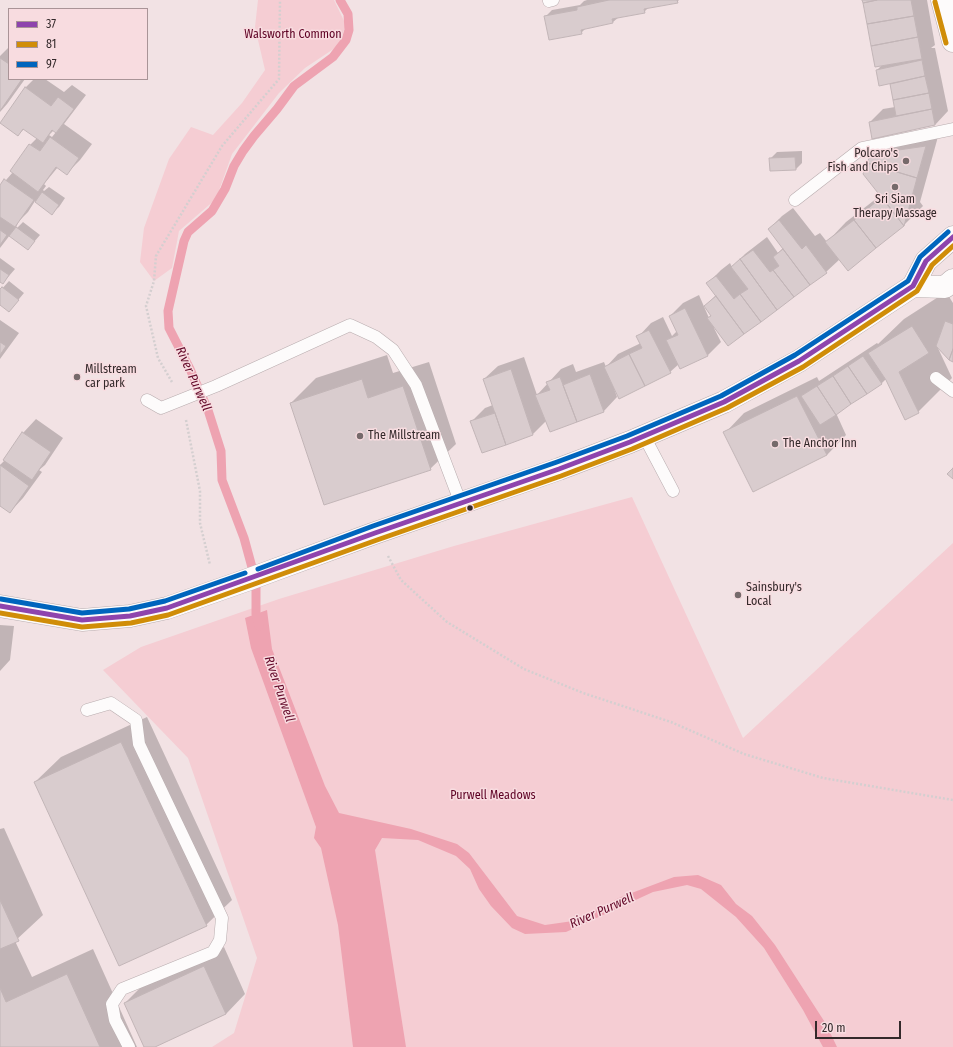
<!DOCTYPE html>
<html>
<head>
<meta charset="utf-8">
<style>
  body { margin:0 }
  #map { position:relative; width:953px; height:1047px; overflow:hidden; background:#f2e2e4; font-family:"Fira Sans Condensed",sans-serif }
  canvas { display:block }
  .legend { position:absolute; left:8px; top:8px; width:140px; height:72px; box-sizing:border-box; background:#f8dce0; border:1px solid #a99497; margin:0; padding:5px 7px; list-style:none; font-size:12px; color:#33292a }
  .legend li { display:flex; align-items:center; gap:8px; height:20px }
  .legend b { width:20px; border:1px solid #a99497 }
  .scale { position:absolute; left:815px; top:1021px; width:86px; height:18px; box-sizing:border-box; border:2px solid #33292a; border-top:0; padding-left:5px; font-size:12px; line-height:14px; white-space:nowrap; color:#33292a; -webkit-text-stroke:3px #f8dce0; paint-order:stroke }
</style>
</head>
<body>
<div id="map">
<canvas width="953" height="1047"></canvas>
<ul class="legend">
<li><b style="height:5px;background:#8e44ad"></b>37</li>
<li><b style="height:5px;background:#d08d08"></b>81</li>
<li><b style="height:5px;background:#0065bd"></b>97</li>
</ul>
<div class="scale">20 m</div>
</div>
<script>
const ctx = document.querySelector('canvas').getContext('2d');
ctx.lineJoin = 'round';
function fillPath(path, color) {
  ctx.fillStyle = color;
  ctx.fill(path, 'evenodd');
}
function toPath(rows) {
  const path = new Path2D();
  for (const r of rows) {
    path.moveTo(r[0], r[1]);
    for (let i = 2; i < r.length; i += 2) path.lineTo(r[i], r[i + 1]);
  }
  return path;
}
function stroke(path, color, width, dash) {
  ctx.strokeStyle = color;
  ctx.lineWidth = width;
  ctx.lineCap = dash ? 'butt' : 'round';
  ctx.setLineDash(dash || []);
  ctx.stroke(path);
}
function label(font, color, halo, rows, align = 'center') {
  ctx.font = font + ' "Fira Sans Condensed",sans-serif';
  ctx.lineWidth = 3;
  ctx.setLineDash([]);
  ctx.textBaseline = 'middle';
  ctx.strokeStyle = halo;
  ctx.fillStyle = color;
  for (const [text, x, y, turn = 0] of rows) {
    ctx.save();
    ctx.translate(x, y);
    ctx.rotate((+turn || 0) * Math.PI / 180);
    ctx.textAlign = isNaN(turn) ? turn : align;
    if (halo) ctx.strokeText(text, 0, 0);
    ctx.fillText(text, 0, 0);
    ctx.restore();
  }
}
const green = toPath([
  [258,0,334,0,346,25,338,46,305,68,279,93,232,154,216,199,179,231,172,268,154,281,140,262,144,228,169,159,191,127,213,135,242,103,265,70,255,27],
  [632,497,743,738,953,543,953,1047,212,1047,234,1033,257,958,188,758,103,670,141,647,279,599,454,546]
]);
const water = toPath([
  [267,610,272,649,325,786,339,813,411,829,457,844,469,853,517,916,545,925,573,921,621,897,674,877,698,875,721,885,736,904,752,916,775,945,826,1024,837,1047,823,1047,803,1010,764,948,736,917,701,889,687,885,653,892,566,932,525,934,512,928,491,906,479,889,470,869,456,856,418,840,382,838,375,850,406,1047,353,1047,338,925,321,848,314,838,316,827,251,648,245,618]
]);
const shadow = toPath([
  [587,0,679,0,677,2,649,7,644,12,619,17,613,22,586,28,581,33,546,16,552,10,580,5,584,1],
  [863,0,927,0,935,45,931,48,935,48,948,111,935,125,870,122,883,109,895,107,890,83,877,70,882,65],
  [9,47,9,79,25,79,7,104,0,112,0,56],
  [34,79,45,79,64,92,72,85,86,95,64,124,92,144,80,160,67,173,58,167,44,184,46,186,43,190,44,191,49,187,65,198,59,207,52,213,35,201,28,212,19,221,16,227,17,228,23,222,40,235,28,249,10,235,0,248,0,187,13,172,30,145,37,138,24,129,18,135,25,88],
  [54,130,56,132,52,137,49,135],
  [939,133,920,202,923,206,904,225,840,259,826,272,714,328,721,342,708,355,679,364,670,372,614,388,617,397,604,411,550,431,546,421,533,434,482,452,472,421,485,408,493,405,484,379,498,366,524,357,537,395,561,369,573,364,576,372,604,362,606,367,618,354,641,343,638,337,651,323,663,317,672,336,677,331,670,316,683,303,699,295,709,318,712,315,705,306,716,295,708,283,721,270,730,263,732,267,745,254,767,237,778,253,783,248,769,229,782,216,793,208,815,236,820,233,827,242,846,222,881,195,872,154,886,141],
  [802,151,802,163,796,169,770,159,777,152],
  [0,258,15,269,3,283,1,282,0,283],
  [9,281,24,293,9,311,0,304,0,291],
  [946,292,953,303,953,361,937,346,952,378,918,412,886,379,882,383,836,413,846,435,827,455,725,433,744,413,817,377,819,381,877,343,878,344,904,319],
  [0,320,19,333,0,359],
  [387,355,393,373,429,362,456,444,430,469,291,403,316,378],
  [36,419,63,438,45,465,39,470,42,472,23,498,10,512,0,504,0,465,5,460,23,433],
  [0,625,14,626,10,660,0,671],
  [147,717,232,900,206,925,35,782,61,757],
  [4,828,43,915,15,941,32,977,93,949,137,1047,0,1047,0,829],
  [224,947,245,994,226,1014,152,1047,145,1047,125,1003,145,983]
]);
const stream = toPath([
  [259,626,256,614,256,582,244,538,222,480,221,451,208,410,190,369,169,328,168,311,184,241,188,232,212,211,225,189,234,166,243,151,254,136,277,109,294,86,333,57,346,40,349,30,348,14,340,0]
]);
const building = toPath([
  [609,0,677,0,678,3,644,9,645,13,612,19,613,23,581,30,582,34,549,40,544,16,577,10,577,7,609,0],
  [862,0,877,0,863,3,862,0],
  [877,0,911,0,914,16,867,24,863,3,877,0],
  [914,16,918,37,871,46,867,24,914,16],
  [918,37,922,59,875,67,871,46,918,37],
  [0,58,9,64,9,79,22,79,0,111,0,58],
  [922,60,925,76,879,86,876,70,922,60],
  [925,76,929,93,893,100,890,84,925,76],
  [25,87,51,106,58,97,74,109,56,133,52,130,43,143,23,129,18,136,0,123,25,87],
  [929,93,932,109,896,116,893,100,929,93],
  [932,109,935,125,872,139,869,122,932,109],
  [50,137,79,158,67,175,56,167,38,192,10,171,29,144,40,151,50,137],
  [926,146,917,178,867,163,871,154,926,146],
  [795,157,796,170,770,171,769,158,795,157],
  [867,163,917,178,904,226,863,174,867,163],
  [4,179,34,200,15,227,0,217,0,185,4,179],
  [42,192,59,205,52,215,35,202,42,192],
  [882,197,904,226,876,248,854,220,882,197],
  [779,220,802,249,806,245,827,273,810,285,768,229,779,220],
  [854,220,876,248,848,271,825,242,854,220],
  [16,227,35,241,28,250,9,236,16,227],
  [0,230,7,235,0,245,0,230],
  [783,249,810,285,794,297,773,270,779,266,773,257,783,249],
  [753,250,770,272,773,270,794,297,777,310,740,259,753,250],
  [740,259,777,310,761,322,740,294,748,289,731,267,740,259],
  [0,269,9,275,3,284,0,282,0,269],
  [716,276,734,299,740,294,761,322,744,334,706,283,716,276],
  [2,287,19,300,9,312,0,305,0,289,2,287],
  [716,296,744,334,728,346,707,318,711,316,704,306,716,296],
  [685,308,708,356,680,369,666,340,678,335,669,316,685,308],
  [945,321,953,324,953,349,949,360,936,346,945,321],
  [912,326,929,353,899,372,919,413,905,420,886,380,868,353,912,326],
  [649,330,671,373,645,386,629,354,642,348,636,336,649,330],
  [0,342,6,346,0,355,0,342],
  [953,349,953,362,949,360,953,349],
  [629,354,645,386,619,399,604,367,629,354],
  [863,356,882,384,867,394,848,366,863,356],
  [848,366,867,394,851,404,833,376,848,366],
  [511,369,533,435,506,445,483,379,511,369],
  [590,374,604,412,577,422,563,385,590,374],
  [833,376,851,404,836,415,817,386,833,376],
  [560,377,577,422,550,432,535,395,550,390,546,382,560,377],
  [362,379,368,398,403,386,431,470,324,505,290,403,362,379],
  [817,386,836,415,820,425,801,396,817,386],
  [797,396,827,455,753,492,723,432,797,396],
  [495,413,506,445,482,453,470,421,495,413],
  [22,432,51,452,32,480,3,460,22,432],
  [0,465,29,486,10,513,0,506,0,465],
  [953,468,953,479,947,474,953,468],
  [121,742,207,926,119,966,34,782,121,742],
  [0,900,19,941,0,949,0,900],
  [204,966,226,1014,155,1047,144,1047,124,1003,204,966],
  [67,974,100,1047,0,1047,0,988,6,1002,67,974]
]);
const path = toPath([
  [172,382,158,358,146,306,154,281,156,256,222,146,279,79,280,0],
  [186,420,200,491,200,523,210,565],
  [388,556,401,580,447,622,524,669,583,693,671,722,744,754,823,778,953,800]
]);
const lane = toPath([
  [549,1,553,0],
  [795,200,862,148,953,129],
  [936,378,953,391],
  [147,400,161,408,216,386,350,325,376,337,393,350,416,385,461,504],
  [644,436,673,491],
  [87,710,111,703,136,720,139,744,222,918,220,940,213,952,122,989,112,1004,115,1020,129,1047]
]);
const secondary = toPath([
  [942,0,953,41]
]);
const primary = toPath([
  [913,286,945,287,953,280],
  [0,606,82,620,130,616,167,608,247,580,375,533,559,469,630,442,724,402,799,361,913,286,926,261,953,237]
]);
const bus1 = toPath([
  [0,606,82,620,130,616,167,608,375,533,559,469,630,442,724,402,799,361,913,286,926,261,953,237]
]);
const bus2 = toPath([
  [935,2,946,43],
  [0,613,82,627,131,623,168,615,377,540,561,476,632,449,727,408,803,367,917,291,932,265,953,246]
]);
const bus3 = toPath([
  [258,569,373,526,557,462,627,436,721,396,795,355,908,281,920,257,948,232],
  [1,599,82,613,129,609,165,601,245,573]
]);
const markers = [
  [906,161,4,"#766a6b"],
  [895,187,4,"#766a6b"],
  [77,377,4,"#766a6b"],
  [360,436,4,"#766a6b"],
  [775,444,4,"#766a6b"],
  [470,508,3.5,"#33292a"],
  [738,595,4,"#766a6b"]
];
const parkNames = [
  ["Walsworth Common",293,35],
  ["Purwell Meadows",493,796]
];
const poiNames = [
  ["Polcaro's",898,154,"right"],
  ["Fish and Chips",898,168,"right"],
  ["Sri Siam",895,200,"center"],
  ["Therapy Massage",895,214,"center"],
  ["Millstream",85,370],
  ["car park",85,384],
  ["The Millstream",368,436],
  ["The Anchor Inn",783,444],
  ["Sainsbury's",746,588],
  ["Local",746,602]
];
const waterNames = [
  ["River Purwell",193,379,66],
  ["River Purwell",279,689,71],
  ["River Purwell",602,911,-24]
];
fillPath(green, '#f5cdd3');
fillPath(water, '#eea3b1');
fillPath(shadow, '#0003');
stroke(stream, '#eea3b1', 9);
fillPath(building, '#d9ccce');
stroke(building, '#c2b5b7', 1);
stroke(lane, '#b8acae', 13);
stroke(secondary, '#b8acae', 23);
stroke(primary, '#b8acae', 23);
stroke(path, '#d4cfd0', 2.5, [2, 2]);
stroke(lane, '#fdfbfb', 12);
stroke(secondary, '#fdfbfb', 22);
stroke(primary, '#fdfbfb', 22);
stroke(bus1, '#8e44ad', 5);
stroke(bus2, '#d08d08', 5);
stroke(bus3, '#0065bd', 5);
for (const [x, y, r, color] of markers) {
  const dot = new Path2D();
  dot.arc(x, y, r, 0, 2 * Math.PI);
  ctx.fillStyle = color;
  ctx.fill(dot);
  stroke(dot, '#f8dce0', 1.5);
}
label('12px', '#5d0023', '#f8dce0', parkNames);
label('12px', '#33292a', '#f8dce0', poiNames, 'left');
label('italic 13px', '#640929', '#f8dce0', waterNames);
</script>
</body>
</html>
